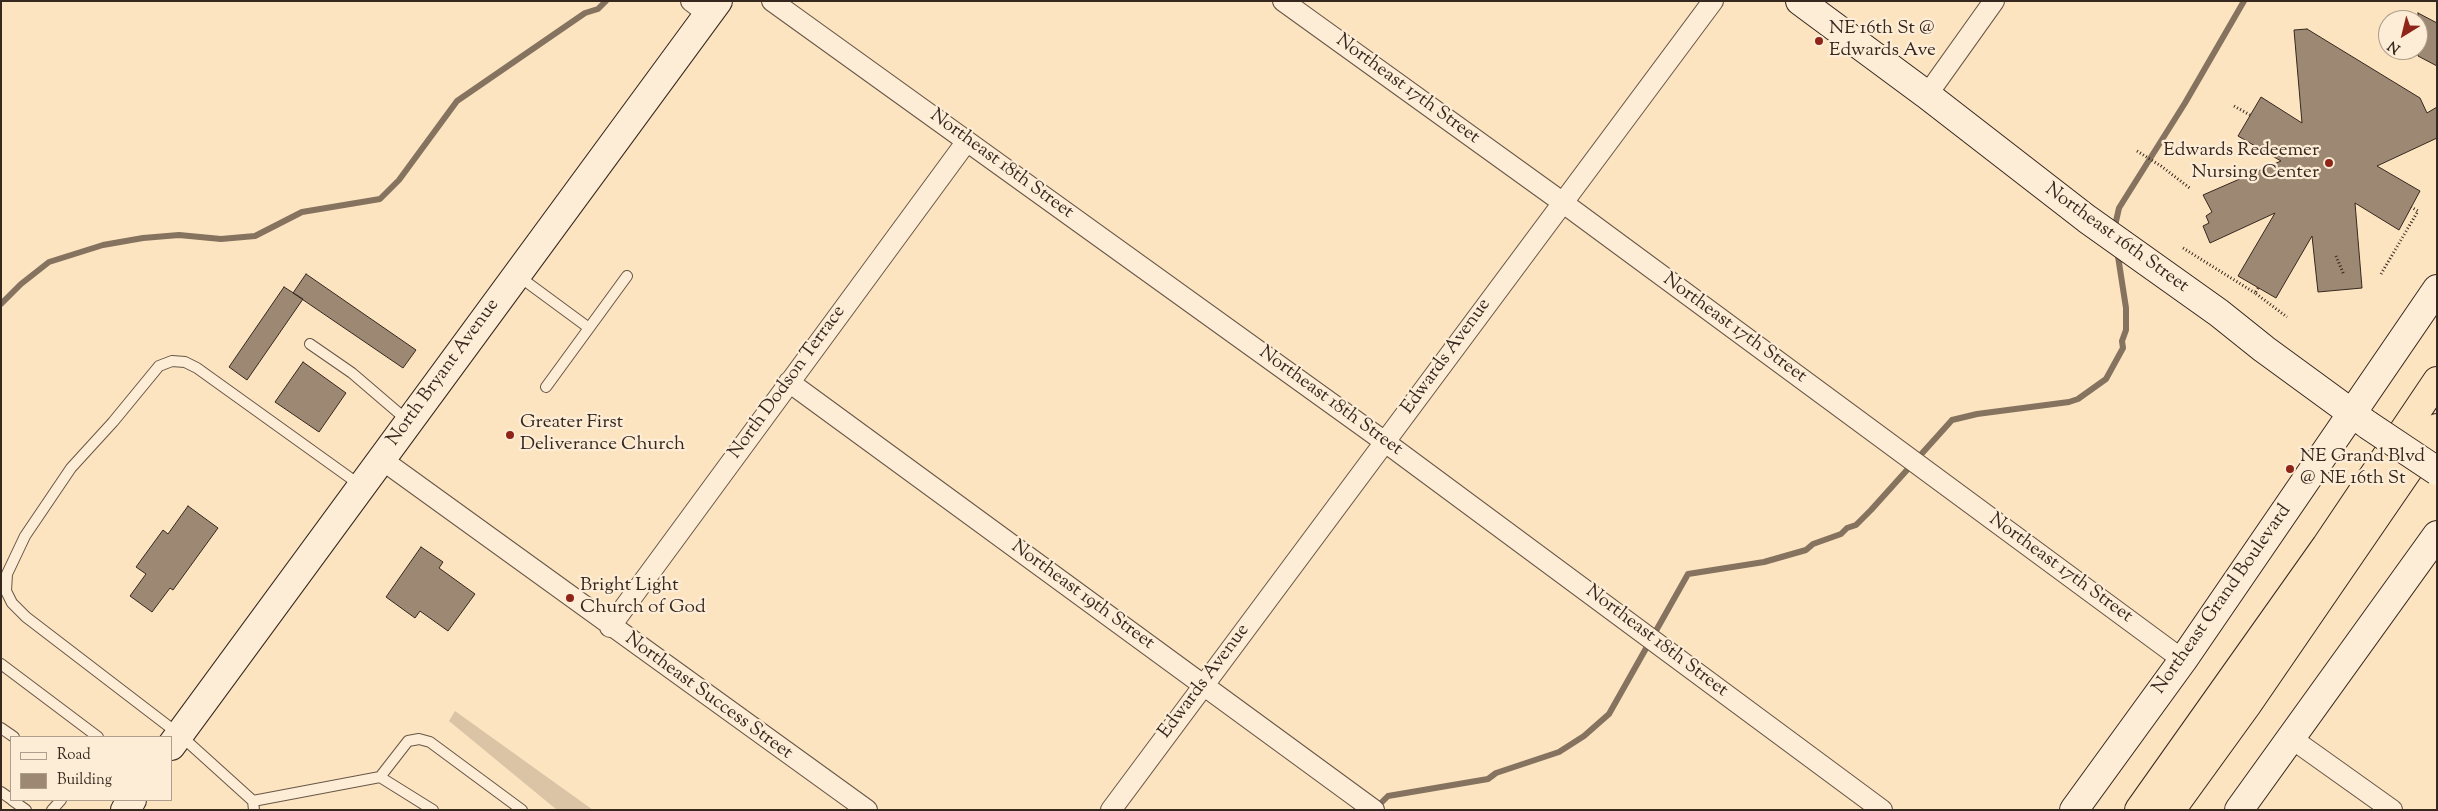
<!DOCTYPE html>
<html>
<head>
<meta charset="utf-8">
<style>
  body { margin:0 }
  #map { position:relative; width:2438px; height:811px; overflow:hidden; background:#fce4c0; font-family:"Sorts Mill Goudy",serif }
  canvas { display:block }
  .frame { position:absolute; inset:0; border:2px solid #36271f; pointer-events:none }
  .legend { position:absolute; left:10px; top:736px; width:162px; height:65px; box-sizing:border-box; background:#fdedd6; border:1px solid #ad9e8d; margin:0; padding:6px 9px; list-style:none; font-size:15px; color:#36271f }
  .legend li { display:flex; align-items:center; gap:10px; height:25px }
  .legend b { width:25px; border:1px solid #ad9e8d }
  .north { position:absolute; left:2378px; top:10px; width:50px; height:50px; box-sizing:border-box; background:#fdedd6; border:1px solid #ad9e8d; border-radius:50%; rotate:216deg; font-size:14px; font-weight:700; line-height:20px; text-align:center; color:#36271f }
  .north::after { content:''; display:block; margin:auto; width:18px; height:22px; background:#8f2418; clip-path:polygon(50% 0,100% 100%,50% 72%,0 100%) }
</style>
</head>
<body>
<div id="map">
<canvas width="2438" height="811"></canvas>
<div class="frame"></div>
<ul class="legend">
<li><b style="height:6px;background:#fdedd6"></b>Road</li>
<li><b style="height:14px;background:#9d8973"></b>Building</li>
</ul>
<div class="north">N</div>
</div>
<script>
const ctx = document.querySelector('canvas').getContext('2d');
ctx.lineJoin = 'round';
function fillPath(path, color) {
  ctx.fillStyle = color;
  ctx.fill(path, 'evenodd');
}
function toPath(rows) {
  const path = new Path2D();
  for (const r of rows) {
    path.moveTo(r[0], r[1]);
    for (let i = 2; i < r.length; i += 2) path.lineTo(r[i], r[i + 1]);
  }
  return path;
}
function stroke(path, color, width, dash) {
  ctx.strokeStyle = color;
  ctx.lineWidth = width;
  ctx.lineCap = dash ? 'butt' : 'round';
  ctx.setLineDash(dash || []);
  ctx.stroke(path);
}
function label(font, color, halo, rows, align = 'center') {
  ctx.font = font + ' "Sorts Mill Goudy",serif';
  ctx.lineWidth = 4.5;
  ctx.setLineDash([]);
  ctx.textBaseline = 'middle';
  ctx.strokeStyle = halo;
  ctx.fillStyle = color;
  for (const [text, x, y, turn = 0] of rows) {
    ctx.save();
    ctx.translate(x, y);
    ctx.rotate((+turn || 0) * Math.PI / 180);
    ctx.textAlign = isNaN(turn) ? turn : align;
    if (halo) ctx.strokeText(text, 0, 0);
    ctx.fillText(text, 0, 0);
    ctx.restore();
  }
}
const green = toPath([
  [455,711,593,810,557,810,449,721]
]);
const stream = toPath([
  [2114,230,2119,208,2185,103,2244,1],
  [1,304,21,284,49,262,103,245,143,238,179,235,221,239,255,236,302,212,380,199,399,180,457,101,585,13,598,9,606,1],
  [1372,805,1380,804,1388,796,1488,779,1496,773,1559,752,1584,736,1609,714,1688,574,1764,562,1806,550,1813,544,1841,534,1847,528,1856,525,1871,510,1952,420,1977,414,2069,402,2078,399,2106,379,2123,348,2122,341,2126,330,2126,308,2117,250]
]);
const building = toPath([
  [2418,13,2437,23,2437,66,2418,56,2418,13],
  [2307,29,2420,98,2427,113,2437,107,2437,138,2377,166,2420,191,2399,230,2355,203,2362,288,2318,292,2312,236,2276,298,2238,276,2275,213,2210,243,2203,226,2209,223,2206,216,2212,212,2203,195,2281,161,2238,136,2261,97,2302,123,2294,30,2307,29],
  [306,274,416,350,403,368,293,293,306,274],
  [284,287,303,299,247,380,229,367,284,287],
  [303,362,346,393,319,432,275,402,303,362],
  [188,506,218,528,173,590,170,588,152,612,130,596,146,574,136,567,163,530,168,534,188,506],
  [421,547,443,562,439,568,475,594,448,631,420,611,415,618,386,597,421,547]
]);
const path = toPath([
  [2234,106,2250,115],
  [2137,151,2161,166,2191,189],
  [2183,248,2255,293],
  [2336,256,2344,275],
  [2381,274,2418,211,2411,207],
  [2258,288,2255,293,2287,317]
]);
const lane = toPath([
  [517,275,589,328],
  [310,344,352,373,408,421],
  [546,387,627,276],
  [1,664,98,737],
  [1,728,14,737],
  [380,777,433,810],
  [1,792,11,799],
  [12,800,26,810],
  [253,801,380,777,408,741,419,739,430,742,522,810],
  [52,810,61,800],
  [254,810,253,801,180,735,26,617,12,603,6,591,7,574,25,536,71,468,113,422,159,366,172,361,185,362,197,368,360,485]
]);
const street = toPath([
  [691,1,708,14],
  [772,1,1385,442,1882,810],
  [1283,1,1562,202,2183,660],
  [1927,95,1994,1],
  [789,382,1374,810],
  [381,459,867,810],
  [610,627,967,141],
  [2291,738,2392,810],
  [1111,810,1713,1]
]);
const secondary = toPath([
  [1800,1,1927,95,2087,219,2219,313,2264,349,2368,425],
  [171,746,718,1],
  [125,810,132,800],
  [2074,810,2183,660,2437,289],
  [2239,810,2437,535]
]);
const highway = toPath([
  [2139,810,2326,546,2437,381],
  [2171,810,2247,705,2437,428]
]);
const secondaryBridge = toPath([
  [2368,425,2437,471]
]);
const markers = [
  [1819,41,5,"#8f2418"],
  [2329,163,5,"#8f2418"],
  [510,435,5,"#8f2418"],
  [2290,469,5,"#8f2418"],
  [570,598,5,"#8f2418"]
];
const poiNames = [
  ["NE 16th St @",1829,30],
  ["Edwards Ave",1829,52],
  ["Edwards Redeemer",2319,152,"right"],
  ["Nursing Center",2319,174,"right"],
  ["Greater First",520,424],
  ["Deliverance Church",520,446],
  ["NE Grand Blvd",2300,458],
  ["@ NE 16th St",2300,480],
  ["Bright Light",580,587],
  ["Church of God",580,609]
];
const streetNames = [
  ["Northeast 17th Street",1407,90,36],
  ["Northeast 18th Street",1001,165,36],
  ["Northeast 16th Street",2116,239,36],
  ["Northeast 17th Street",1734,329,36],
  ["Edwards Avenue",1447,357,-54],
  ["North Bryant Avenue",444,373,-54],
  ["North Dodson Terrace",788,383,-54],
  ["Northeast 18th Street",1330,402,36],
  ["Northeast 17th Street",2060,569,36],
  ["Northeast 19th Street",1082,596,36],
  ["Northeast Grand Boulevard",2223,600,-55],
  ["Northeast 18th Street",1656,642,37],
  ["Edwards Avenue",1205,682,-53],
  ["Northeast Success Street",708,697,36]
];
fillPath(green, '#dac4a5');
stroke(stream, '#85725f', 6);
fillPath(building, '#9d8973');
stroke(building, '#36271f', 1);
stroke(lane, '#685647', 12);
stroke(street, '#685647', 22);
stroke(secondary, '#36271f', 30);
stroke(highway, '#36271f', 30);
stroke(path, '#36271f', 3, [1, 2.5]);
stroke(lane, '#fdedd6', 10);
stroke(street, '#fdedd6', 20);
stroke(secondary, '#fdedd6', 28);
stroke(highway, '#fce4c0', 28);
stroke(secondaryBridge, '#36271f', 30, []);
stroke(secondaryBridge, '#fdedd6', 28);
for (const [x, y, r, color] of markers) {
  const dot = new Path2D();
  dot.arc(x, y, r, 0, 2 * Math.PI);
  ctx.fillStyle = color;
  ctx.fill(dot);
  stroke(dot, '#fdedd6', 2);
}
label('19px', '#36271f', '#fdedd6', poiNames, 'left');
label('19px', '#36271f', '#fdedd6', streetNames);
</script>
</body>
</html>
